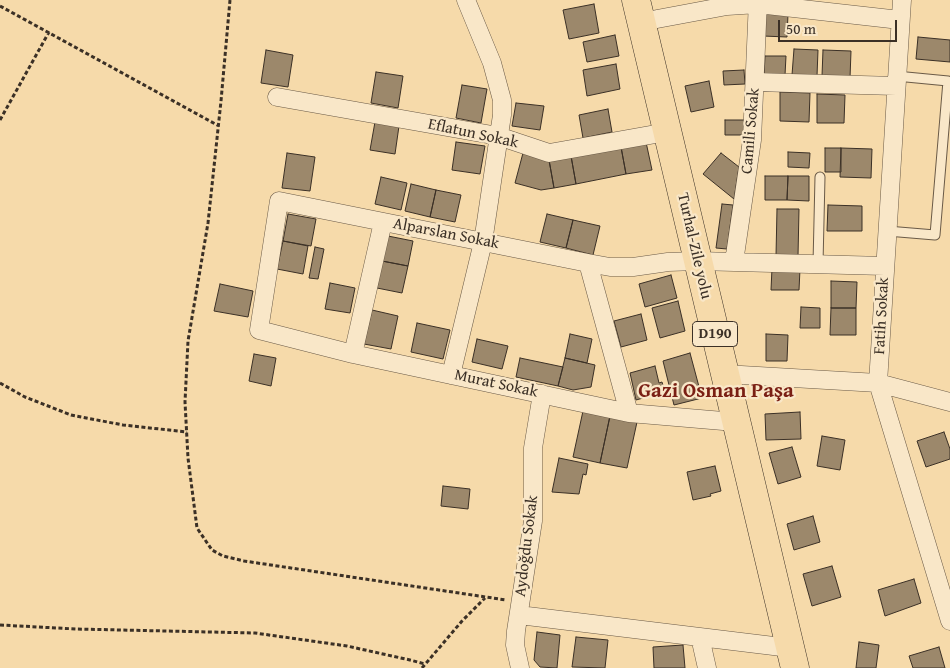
<!DOCTYPE html>
<html>
<head>
<meta charset="utf-8">
<style>
  body { margin:0 }
  #map { position:relative; width:950px; height:668px; overflow:hidden; background:#f6daaa; font-family:"Gentium Book Plus",serif }
  canvas { display:block }
  .scale { position:absolute; left:778px; top:20px; width:119px; height:22px; box-sizing:border-box; border:2px solid #3b3026; border-top:0; padding-left:6px; font-size:15px; line-height:18px; white-space:nowrap; color:#3b3026; -webkit-text-stroke:4px #f9e7c8; paint-order:stroke }
</style>
</head>
<body>
<div id="map">
<canvas width="950" height="668"></canvas>
<div class="scale">50 m</div>
</div>
<script>
const ctx = document.querySelector('canvas').getContext('2d');
ctx.lineJoin = 'round';
function fillPath(path, color) {
  ctx.fillStyle = color;
  ctx.fill(path, 'evenodd');
}
function toPath(rows) {
  const path = new Path2D();
  for (const r of rows) {
    path.moveTo(r[0], r[1]);
    for (let i = 2; i < r.length; i += 2) path.lineTo(r[i], r[i + 1]);
  }
  return path;
}
function stroke(path, color, width, dash) {
  ctx.strokeStyle = color;
  ctx.lineWidth = width;
  ctx.lineCap = dash ? 'butt' : 'round';
  ctx.setLineDash(dash || []);
  ctx.stroke(path);
}
function label(font, color, halo, rows, align = 'center') {
  ctx.font = font + ' "Gentium Book Plus",serif';
  ctx.lineWidth = 4.5;
  ctx.setLineDash([]);
  ctx.textBaseline = 'middle';
  ctx.strokeStyle = halo;
  ctx.fillStyle = color;
  for (const [text, x, y, turn = 0] of rows) {
    ctx.save();
    ctx.translate(x, y);
    ctx.rotate((+turn || 0) * Math.PI / 180);
    ctx.textAlign = isNaN(turn) ? turn : align;
    if (halo) ctx.strokeText(text, 0, 0);
    ctx.fillText(text, 0, 0);
    ctx.restore();
  }
}
const building = toPath([
  [594,4,599,33,569,39,563,10,594,4],
  [764,12,788,14,787,37,763,36,764,12],
  [615,35,619,56,587,62,583,42,615,35],
  [918,37,950,40,950,62,916,59,918,37],
  [794,49,818,50,817,76,792,75,794,49],
  [266,50,293,55,288,87,261,83,266,50],
  [823,50,851,51,850,78,822,76,823,50],
  [765,56,786,56,785,75,764,75,765,56],
  [616,64,620,89,587,96,583,70,616,64],
  [744,70,745,84,724,85,723,71,744,70],
  [376,72,403,76,398,108,371,103,376,72],
  [709,81,714,107,691,112,685,86,709,81],
  [462,85,487,89,481,123,456,118,462,85],
  [780,92,810,93,809,122,780,121,780,92],
  [817,94,845,95,844,123,817,123,817,94],
  [516,103,544,106,540,130,512,126,516,103],
  [608,109,612,132,583,138,579,115,608,109],
  [725,120,744,120,744,135,725,135,725,120],
  [375,122,399,126,395,154,370,150,375,122],
  [456,142,485,146,480,174,452,170,456,142],
  [646,142,652,170,626,174,621,147,646,142],
  [621,147,626,174,576,184,571,156,621,147],
  [825,148,841,148,841,172,825,172,825,148],
  [841,148,872,149,871,178,840,177,841,148],
  [788,152,810,153,809,168,788,167,788,152],
  [287,153,315,157,310,191,282,188,287,153],
  [523,153,549,160,554,188,541,190,515,183,523,153],
  [721,153,739,167,734,199,703,174,721,153],
  [571,156,576,184,554,188,549,160,571,156],
  [765,176,788,176,787,200,765,200,765,176],
  [788,176,809,176,809,201,787,200,788,176],
  [381,177,407,183,401,210,375,204,381,177],
  [411,184,436,190,430,217,405,211,411,184],
  [436,190,461,195,455,222,430,217,436,190],
  [722,204,733,205,727,249,716,248,722,204],
  [828,205,862,206,862,231,827,231,828,205],
  [777,209,799,209,798,256,776,256,777,209],
  [288,214,316,219,311,246,283,241,288,214],
  [547,214,573,220,566,248,540,242,547,214],
  [573,220,600,226,593,255,566,248,573,220],
  [388,236,413,241,408,266,382,261,388,236],
  [283,241,308,246,303,274,277,269,283,241],
  [315,247,324,249,318,279,309,278,315,247],
  [382,261,408,266,402,293,377,288,382,261],
  [772,268,800,269,799,290,771,290,772,268],
  [671,275,677,298,645,307,639,284,671,275],
  [831,281,857,282,856,308,831,308,831,281],
  [330,283,355,288,350,313,325,309,330,283],
  [220,284,253,291,248,317,214,311,220,284],
  [678,301,685,331,660,338,652,308,678,301],
  [801,307,820,308,820,328,800,328,801,307],
  [831,308,856,308,856,335,830,335,831,308],
  [372,310,398,316,391,349,364,344,372,310],
  [641,314,647,340,621,347,614,321,641,314],
  [417,323,450,330,443,359,411,352,417,323],
  [570,334,592,339,587,363,565,358,570,334],
  [766,334,788,335,787,361,766,361,766,334],
  [477,339,508,346,502,369,472,362,477,339],
  [690,353,702,398,674,405,663,361,690,353],
  [254,354,276,358,271,386,249,381,254,354],
  [520,358,563,367,558,386,516,377,520,358],
  [565,358,595,365,591,387,573,390,558,386,565,358],
  [655,366,659,383,662,382,665,392,636,400,630,373,655,366],
  [583,411,610,416,600,463,573,457,583,411],
  [800,412,801,439,766,440,765,414,800,412],
  [610,416,637,422,627,468,600,463,610,416],
  [944,432,950,449,950,459,926,467,917,441,944,432],
  [822,436,845,440,840,470,817,466,822,436],
  [792,447,801,477,778,484,769,453,792,447],
  [559,458,588,464,586,475,583,474,579,494,552,492,559,458],
  [715,466,721,491,710,494,711,496,693,500,687,472,715,466],
  [443,486,470,489,468,509,441,506,443,486],
  [813,516,820,542,794,550,787,524,813,516],
  [832,566,841,597,812,606,803,574,832,566],
  [914,579,921,603,885,616,878,590,914,579],
  [537,632,560,635,557,668,540,667,534,660,537,632],
  [576,637,608,640,605,668,572,667,576,637],
  [859,642,879,645,876,668,856,668,859,642],
  [683,645,685,668,654,668,653,647,683,645],
  [939,647,945,668,913,668,909,656,939,647]
]);
const path = toPath([
  [230,0,221,101,208,223,188,341,185,402,188,458,197,528,212,550,223,556,244,561,506,600],
  [0,6,219,126],
  [0,120,49,32],
  [0,383,25,397,71,415,123,425,187,432],
  [0,625,76,629,255,633,347,646,410,660,425,664],
  [422,668,462,621,485,598]
]);
const service = toPath([
  [887,231,935,235,948,81,896,76],
  [818,264,820,177]
]);
const minor = toPath([
  [902,0,878,383,950,621],
  [641,22,727,6,758,4,900,20],
  [755,82,896,86],
  [277,97,498,136,549,153,667,132],
  [734,262,752,140,758,0],
  [588,263,610,267,633,267,668,262,697,261,885,266],
  [353,354,383,222],
  [724,374,878,383,950,402],
  [451,375,483,242,502,115,502,100,492,63,466,0],
  [629,413,588,263,279,201,259,330,353,354,629,413,735,422],
  [519,615,790,648],
  [700,637,707,668],
  [520,668,515,645,516,631,533,521,533,448,542,394]
]);
const primary = toPath([
  [636,0,795,668]
]);
const shields = [
  [715,334,45]
];
const shieldNames = [
  ["D190",715,334]
];
const streetNames = [
  ["Camili Sokak",751,131,-85],
  ["Eflatun Sokak",473,134,12],
  ["Alparslan Sokak",446,234,11],
  ["Turhal-Zile yolu",694,246,77],
  ["Fatih Sokak",882,316,-87],
  ["Murat Sokak",496,384,12],
  ["Aydoğdu Sokak",527,546,-83]
];
const districtNames = [
  ["Gazi Osman Paşa",716,392]
];
fillPath(building, '#9c886b');
stroke(building, '#3b3026', 1);
stroke(service, '#6a5a47', 11);
stroke(minor, '#6a5a47', 19);
stroke(primary, '#3b3026', 29);
stroke(path, '#3b3026', 3, [4, 2.5]);
stroke(service, '#f9e7c8', 9);
stroke(minor, '#f9e7c8', 18);
stroke(primary, '#f6daaa', 28);
for (const [x, y, w] of shields) {
  const box = new Path2D();
  box.roundRect(x - w / 2, y - 12.5, w, 25, 4);
  ctx.fillStyle = '#f9e7c8';
  ctx.fill(box);
  stroke(box, '#3b3026', 1);
}
label('bold 15px', '#3b3026', null, shieldNames);
label('16px', '#3b3026', '#f9e7c8', streetNames);
label('bold 21px', '#7a1f14', '#f9e7c8', districtNames);
</script>
</body>
</html>
